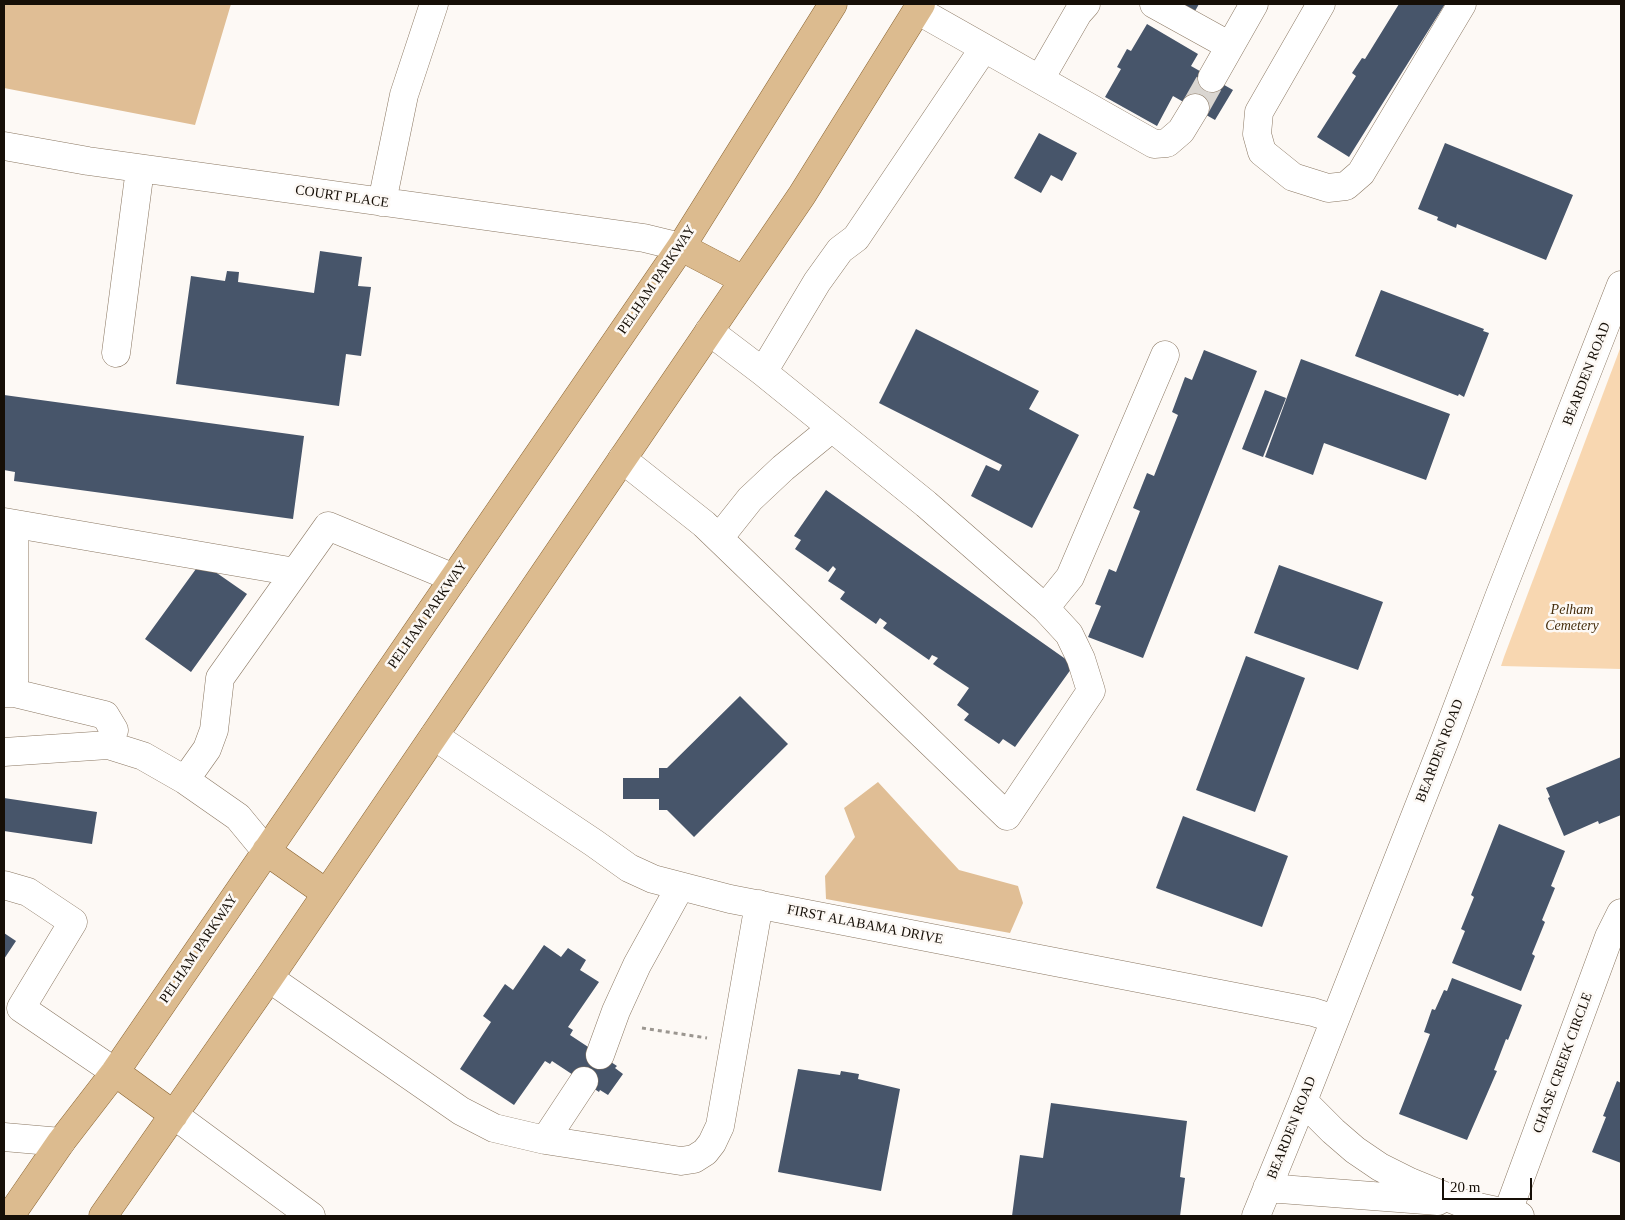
<!DOCTYPE html>
<html>
<head>
<meta charset="utf-8">
<style>
  body { margin:0 }
  #map { position:relative; width:1625px; height:1220px; overflow:hidden; background:#fdf9f5; font-family:Georgia,serif }
  canvas { display:block }
  .frame { position:absolute; inset:0; border:5px solid #160f07; pointer-events:none }
  .scale { position:absolute; left:1442px; top:1178px; width:90px; height:22px; box-sizing:border-box; border:2px solid #160f07; border-top:0; padding-left:6px; font-size:15px; line-height:18px; white-space:nowrap; color:#160f07; -webkit-text-stroke:4px #fdf9f5; paint-order:stroke }
</style>
</head>
<body>
<div id="map">
<canvas width="1625" height="1220"></canvas>
<div class="frame"></div>
<div class="scale">20 m</div>
</div>
<script>
const ctx = document.querySelector('canvas').getContext('2d');
ctx.lineJoin = 'round';
function fillPath(path, color) {
  ctx.fillStyle = color;
  ctx.fill(path, 'evenodd');
}
function toPath(rows) {
  const path = new Path2D();
  for (const r of rows) {
    path.moveTo(r[0], r[1]);
    for (let i = 2; i < r.length; i += 2) path.lineTo(r[i], r[i + 1]);
  }
  return path;
}
function stroke(path, color, width, dash) {
  ctx.strokeStyle = color;
  ctx.lineWidth = width;
  ctx.lineCap = dash ? 'butt' : 'round';
  ctx.setLineDash(dash || []);
  ctx.stroke(path);
}
function label(font, color, halo, rows, align = 'center') {
  ctx.font = font + ' Georgia,serif';
  ctx.lineWidth = 5;
  ctx.setLineDash([]);
  ctx.textBaseline = 'middle';
  ctx.strokeStyle = halo;
  ctx.fillStyle = color;
  for (const [text, x, y, turn = 0] of rows) {
    ctx.save();
    ctx.translate(x, y);
    ctx.rotate((+turn || 0) * Math.PI / 180);
    ctx.textAlign = isNaN(turn) ? turn : align;
    if (halo) ctx.strokeText(text, 0, 0);
    ctx.fillText(text, 0, 0);
    ctx.restore();
  }
}
const green = toPath([
  [1621,346,1621,669,1501,666,1504,657]
]);
const forest = toPath([
  [4,4,231,4,195,125,4,88],
  [878,782,959,870,1018,886,1023,903,1010,933,826,899,825,876,855,837,844,808]
]);
const building = toPath([
  [1180,4,1199,4,1190,20],
  [1399,4,1445,4,1349,157,1317,137,1356,76,1352,73,1362,58,1365,59],
  [1147,24,1198,54,1191,66,1233,90,1215,120,1173,96,1157,126,1105,97,1121,69,1117,67,1127,49,1131,51],
  [1039,133,1077,153,1062,181,1051,175,1041,193,1014,178],
  [1445,143,1573,195,1546,260,1457,224,1456,228,1437,220,1438,217,1418,209],
  [320,251,362,257,358,286,371,287,361,356,346,354,339,406,176,384,191,276,225,281,227,271,239,272,238,282,314,293],
  [1381,290,1484,329,1483,331,1489,333,1464,397,1459,394,1458,396,1355,356],
  [916,329,1039,391,1029,409,1079,435,1032,528,971,496,986,465,999,471,1002,465,879,403],
  [1204,350,1257,371,1143,658,1088,637,1101,606,1095,604,1109,569,1116,572,1140,511,1133,508,1147,473,1154,476,1178,415,1172,412,1185,377,1192,380],
  [1301,359,1450,414,1426,480,1324,443,1313,475,1265,457],
  [1265,390,1286,398,1263,457,1242,449],
  [4,395,304,436,293,519,14,481,15,472,4,470],
  [826,490,1074,665,1015,747,1003,739,999,744,964,720,969,714,957,705,969,688,933,664,938,658,932,655,929,660,883,628,887,623,880,618,876,624,840,599,845,592,828,581,836,569,833,566,828,572,795,549,801,540,794,536],
  [201,562,247,594,191,672,145,639],
  [1279,565,1383,602,1358,670,1254,633],
  [1246,656,1305,678,1255,812,1196,790],
  [740,696,788,744,694,837,667,810,659,810,659,799,623,799,623,778,659,778,659,768,667,768],
  [1621,757,1621,815,1599,824,1598,821,1564,836,1548,798,1550,797,1546,788],
  [4,798,97,812,92,844,4,831],
  [1183,816,1288,856,1262,927,1156,888],
  [1499,824,1565,851,1551,886,1555,888,1542,920,1545,922,1532,954,1535,956,1521,991,1452,963,1465,931,1461,929,1474,897,1471,895],
  [4,933,16,941,4,959],
  [544,945,561,957,568,948,586,960,580,970,599,982,568,1027,573,1030,570,1035,617,1066,615,1068,623,1074,608,1095,600,1090,599,1092,552,1061,550,1064,545,1061,514,1105,460,1069,491,1022,483,1016,505,984,513,990],
  [1452,978,1522,1005,1508,1040,1506,1039,1494,1070,1497,1071,1467,1140,1399,1114,1430,1034,1424,1032,1432,1009,1435,1010,1444,990,1447,991],
  [798,1069,840,1075,841,1071,859,1074,858,1079,900,1089,881,1191,778,1172],
  [1617,1081,1621,1083,1621,1163,1592,1152,1606,1117,1603,1116],
  [1051,1103,1187,1121,1180,1177,1185,1178,1180,1216,1012,1216,1020,1155,1043,1158]
]);
const minorTunnel = toPath([
  [1195,108,1212,78]
]);
const path = toPath([
  [642,1028,707,1038]
]);
const minor = toPath([
  [1154,4,1230,46],
  [1321,4,1259,112,1257,134,1262,152,1293,177,1328,188,1346,186,1361,173,1462,4],
  [917,10,1154,144,1167,143,1181,131,1195,108],
  [1212,78,1254,4],
  [1040,79,1078,13,1086,4],
  [4,146,88,161,644,238,681,247],
  [382,202,404,95,434,4],
  [116,353,140,169],
  [763,372,817,282,840,250,856,238,984,48],
  [622,459,704,524,1007,816,1091,691,1081,659,1069,634,1045,608,926,504,763,372,709,331],
  [4,522,295,572],
  [719,538,750,499,783,468,832,428],
  [1045,608,1070,577,1165,355],
  [4,693,14,693,105,715,114,730,108,745],
  [14,693,14,524],
  [434,736,594,843,629,868,653,879,730,899,1313,1012,1335,1019],
  [4,752,108,745,143,756,185,780],
  [266,851,238,817,185,780,207,749,214,730,220,678,328,526,454,578],
  [4,885,28,892,73,922,21,1008,115,1072],
  [269,978,461,1111,494,1128,545,1140,681,1161,694,1159,705,1152,712,1143,720,1126,759,904],
  [600,1055,616,1011,637,965,680,887],
  [1303,1101,1333,1131,1355,1150,1380,1167,1410,1182,1464,1204,1520,1216],
  [174,1115,311,1216],
  [4,1137,61,1142],
  [545,1140,584,1081],
  [1267,1188,1438,1201],
  [1507,1214,1609,937,1621,913],
  [1256,1216,1303,1101,1445,740,1499,597,1621,285]
]);
const major = toPath([
  [681,247,744,280],
  [266,851,326,893],
  [115,1072,174,1115],
  [10,1216,61,1142,115,1072,681,247,833,4],
  [103,1216,269,978,802,195,921,4]
]);
const streetNames = [
  ["COURT PLACE",342,197,8],
  ["PELHAM PARKWAY",657,280,-56],
  ["BEARDEN ROAD",1587,374,-69],
  ["PELHAM PARKWAY",428,615,-55],
  ["BEARDEN ROAD",1440,751,-69],
  ["FIRST ALABAMA DRIVE",865,925,11],
  ["PELHAM PARKWAY",199,949,-56],
  ["CHASE CREEK CIRCLE",1563,1063,-70],
  ["BEARDEN ROAD",1292,1128,-68]
];
const parkNames = [
  ["Pelham",1572,610],
  ["Cemetery",1572,626]
];
fillPath(green, '#f8d7b1');
fillPath(forest, '#e0be95');
fillPath(building, '#47556a');
stroke(minorTunnel, '#dad6d1', 28, [28, 14]);
stroke(minor, '#8b7863', 29);
stroke(major, '#88622f', 29);
stroke(path, '#9b9690', 3, [4, 4]);
stroke(minor, '#fff', 28);
stroke(major, '#dcbb8f', 28);
label('14px', '#160f07', '#fdf9f5', streetNames);
label('italic 14px', '#442c0b', '#fdf9f5', parkNames);
</script>
</body>
</html>
